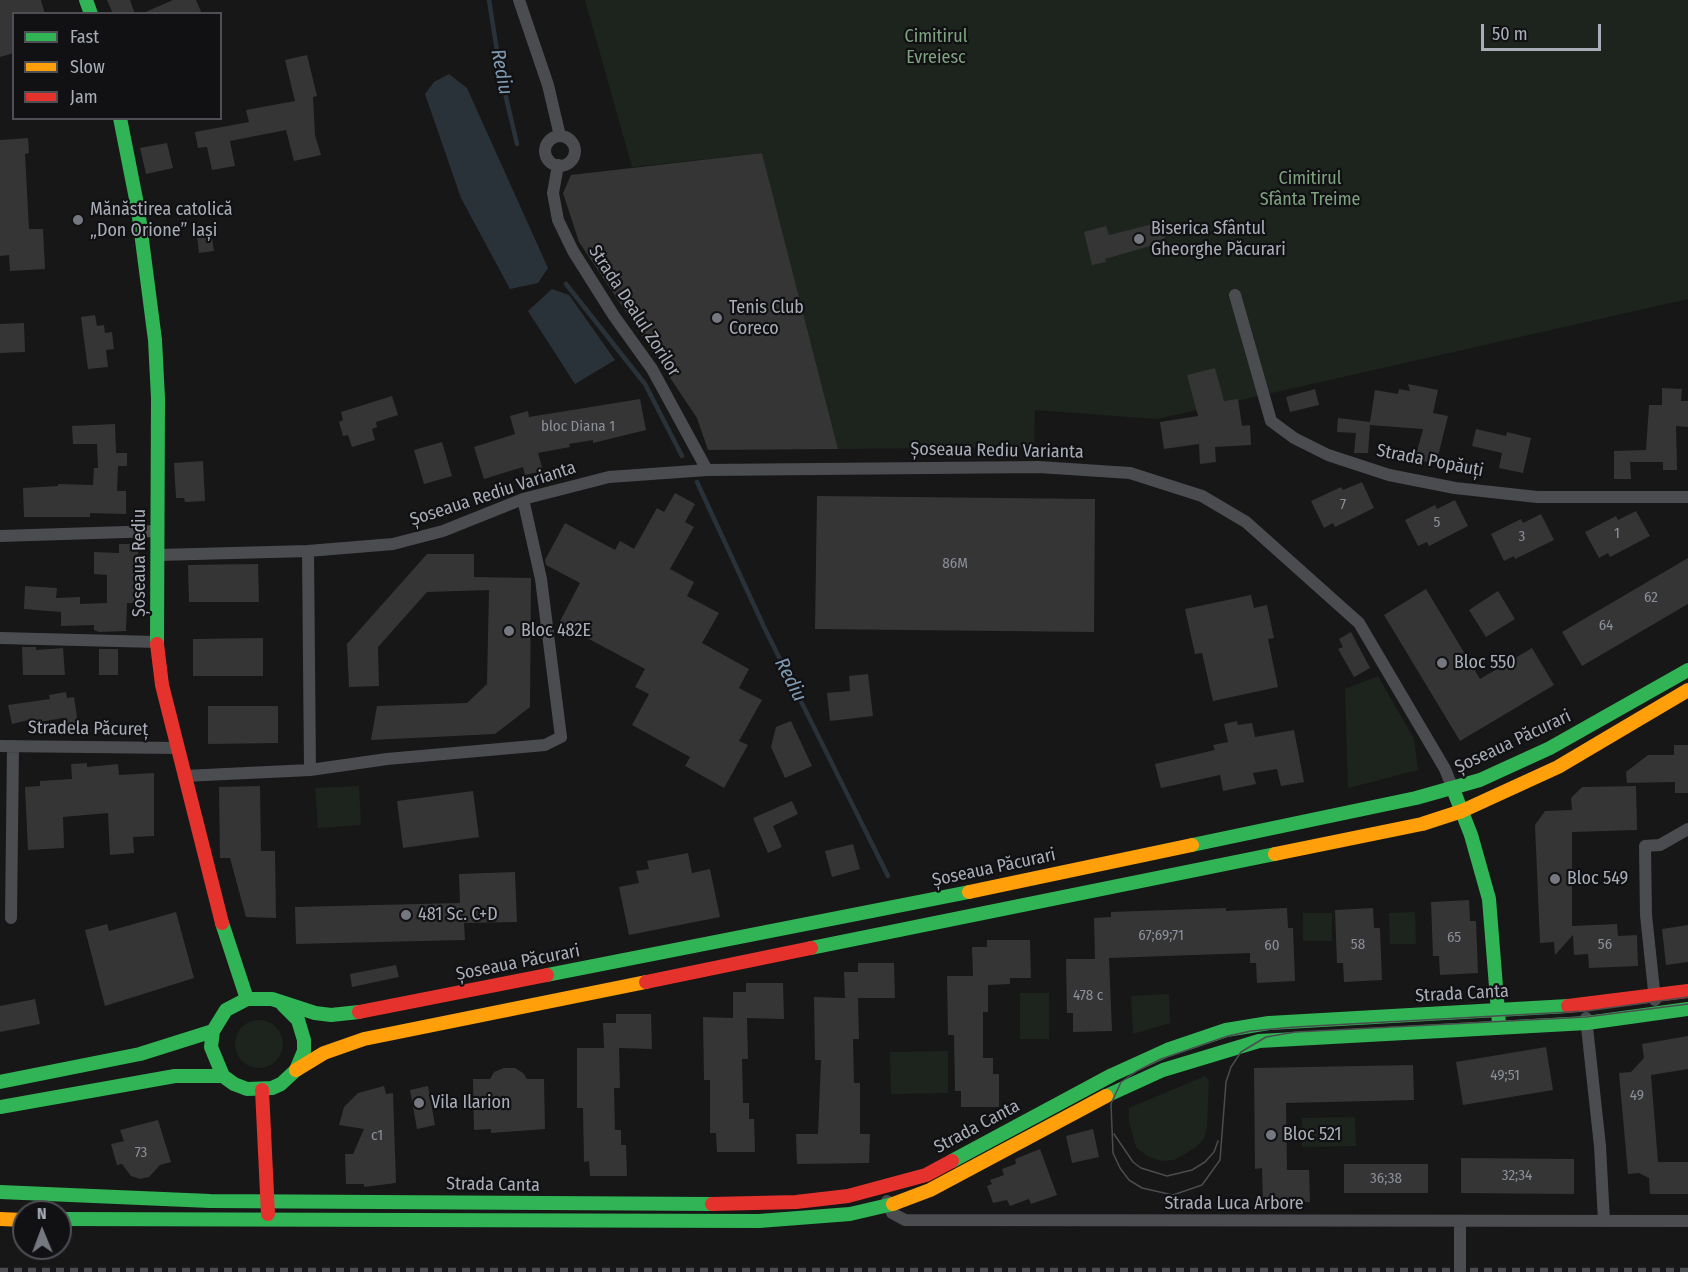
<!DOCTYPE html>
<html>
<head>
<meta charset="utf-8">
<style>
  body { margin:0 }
  #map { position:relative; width:1688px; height:1272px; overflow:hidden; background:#171717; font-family:"Fira Sans Condensed",sans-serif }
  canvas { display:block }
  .legend { position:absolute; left:12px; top:12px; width:210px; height:108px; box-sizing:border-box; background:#111113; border:2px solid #4d4f55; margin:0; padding:8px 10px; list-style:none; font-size:18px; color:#a8adb8 }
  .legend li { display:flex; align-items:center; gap:12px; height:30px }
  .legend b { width:30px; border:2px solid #4d4f55 }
  .north { position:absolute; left:12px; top:1200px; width:60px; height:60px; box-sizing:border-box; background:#111113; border:2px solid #4d4f55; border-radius:50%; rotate:359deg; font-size:16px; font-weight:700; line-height:24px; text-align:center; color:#a8adb8 }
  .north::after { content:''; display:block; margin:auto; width:21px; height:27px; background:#757880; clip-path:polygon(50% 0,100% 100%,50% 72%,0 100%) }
  .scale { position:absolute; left:1481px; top:24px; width:120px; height:27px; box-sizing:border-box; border:3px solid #a8adb8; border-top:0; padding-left:8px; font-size:18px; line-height:21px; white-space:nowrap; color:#a8adb8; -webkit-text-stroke:4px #111113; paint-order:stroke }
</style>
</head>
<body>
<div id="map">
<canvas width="1688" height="1272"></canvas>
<ul class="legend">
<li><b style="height:8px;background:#30b455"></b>Fast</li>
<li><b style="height:8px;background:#ff9f0a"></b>Slow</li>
<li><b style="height:8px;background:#e5322d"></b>Jam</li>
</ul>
<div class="north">N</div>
<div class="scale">50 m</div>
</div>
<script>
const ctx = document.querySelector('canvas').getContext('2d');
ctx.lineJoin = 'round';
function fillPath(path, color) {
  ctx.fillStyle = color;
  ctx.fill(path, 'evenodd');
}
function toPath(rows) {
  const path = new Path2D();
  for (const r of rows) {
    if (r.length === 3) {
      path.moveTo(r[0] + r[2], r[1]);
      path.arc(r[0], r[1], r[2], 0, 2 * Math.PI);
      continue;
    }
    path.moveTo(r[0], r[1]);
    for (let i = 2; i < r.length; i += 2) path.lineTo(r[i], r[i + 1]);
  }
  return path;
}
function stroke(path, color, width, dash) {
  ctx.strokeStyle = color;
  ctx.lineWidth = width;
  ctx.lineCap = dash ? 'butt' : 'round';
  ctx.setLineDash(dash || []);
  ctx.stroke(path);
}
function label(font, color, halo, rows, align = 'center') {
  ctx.font = font + ' "Fira Sans Condensed",sans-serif';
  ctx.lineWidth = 4.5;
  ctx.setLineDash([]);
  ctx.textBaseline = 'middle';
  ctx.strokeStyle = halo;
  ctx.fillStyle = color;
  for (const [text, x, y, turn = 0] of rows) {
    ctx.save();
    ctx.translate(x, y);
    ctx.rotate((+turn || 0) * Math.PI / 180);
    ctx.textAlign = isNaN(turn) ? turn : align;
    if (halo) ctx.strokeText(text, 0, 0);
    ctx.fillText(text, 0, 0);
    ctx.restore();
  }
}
const green = toPath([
  [585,0,1688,0,1688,299,1157,419,1035,410,1034,447,838,449,762,153,632,167],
  [1378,676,1414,739,1418,770,1348,788,1345,689],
  [359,786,361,825,318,828,315,788],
  [1415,912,1416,944,1390,944,1389,913],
  [1303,913,1332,913,1332,941,1303,941],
  [1020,993,1049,993,1049,1039,1020,1039],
  [1169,994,1170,1023,1133,1034,1131,996],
  [259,1044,24],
  [948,1051,948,1093,891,1094,890,1052],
  [1205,1076,1209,1080,1207,1126,1204,1139,1195,1148,1174,1160,1161,1161,1147,1156,1136,1147,1129,1122,1129,1108],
  [1355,1117,1356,1146,1302,1147,1302,1118]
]);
const water = toPath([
  [449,74,467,88,548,268,538,283,510,289,461,198,425,94,434,82],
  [552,289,569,295,615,360,575,384,528,311]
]);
const stream = toPath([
  [489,0,501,76,517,144],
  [566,284,645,384,682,456],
  [697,482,765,629,888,876]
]);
const building = toPath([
  [0,0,41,0,45,14,14,14,14,53,0,57],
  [107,0,130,0,135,14,113,14],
  [173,0,196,0,202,14,141,14],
  [307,55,317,96,313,97,315,135,321,155,294,161,286,130,230,141,235,166,212,170,207,147,198,148,195,132,249,122,246,110,295,101,285,60],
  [28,138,29,153,25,154,29,229,43,229,45,269,10,271,9,255,0,256,0,140],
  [167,143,173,168,146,174,140,148],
  [762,153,838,449,708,450,697,418,579,242,563,193,571,175],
  [1157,223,1166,229,1164,242,1105,259,1106,262,1092,265,1084,232,1106,226,1109,235],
  [210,225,214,251,199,253,196,227],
  [95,315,97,326,104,325,105,333,112,332,114,349,106,350,108,367,88,369,81,317],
  [24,323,25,352,0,353,0,324],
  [1215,368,1224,401,1238,399,1242,426,1250,425,1251,445,1215,447,1216,462,1200,464,1199,444,1164,449,1160,422,1198,416,1187,375],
  [1408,384,1438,390,1433,413,1448,416,1436,464,1415,459,1423,429,1370,425,1368,453,1354,453,1356,433,1337,432,1338,418,1370,422,1375,390,1398,394,1399,389,1410,391],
  [1662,388,1682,389,1681,401,1688,401,1688,427,1676,426,1677,470,1663,470,1663,462,1630,462,1631,479,1614,479,1614,451,1646,450,1649,405,1662,405],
  [1315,389,1319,405,1290,412,1286,397],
  [392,396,398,415,376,422,377,427,372,429,375,440,352,447,348,435,343,436,339,422,343,420,341,412],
  [640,399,646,430,593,443,593,440,569,444,570,447,538,453,543,471,525,475,523,467,484,479,474,447,515,434,510,416,528,411,529,417],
  [115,424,116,453,127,453,127,466,118,466,117,491,126,491,126,514,90,513,90,517,24,517,23,488,58,486,58,484,93,485,94,468,98,468,97,444,73,444,72,426],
  [1476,429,1506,436,1507,432,1531,438,1523,473,1499,468,1502,453,1472,446],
  [442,442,452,476,424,484,414,450],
  [203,461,205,501,185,502,184,498,176,498,174,463],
  [1362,482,1374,508,1335,527,1333,523,1324,528,1311,501,1341,487,1343,490],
  [675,493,695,504,685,522,694,527,670,569,694,582,687,596,719,613,702,643,749,669,739,688,762,700,739,741,748,745,724,788,685,766,690,757,632,725,649,694,635,687,645,669,559,623,580,583,546,565,545,560,565,523,615,550,620,541,634,549,657,508,664,512],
  [817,496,1095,499,1094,632,815,629],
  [1455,500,1468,526,1429,546,1427,542,1418,546,1405,520,1435,505,1437,509],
  [1636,511,1650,536,1610,557,1608,553,1599,558,1585,532,1616,516,1618,520],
  [1541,514,1554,540,1515,559,1514,556,1504,561,1491,534,1521,519,1523,523],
  [119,544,139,544,135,603,127,603,126,631,99,632,94,630,94,625,61,626,61,612,24,609,25,586,57,588,56,598,80,597,80,604,107,603,107,575,94,574,94,552,119,553],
  [427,554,474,554,474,577,531,578,530,707,495,734,371,740,377,706,467,703,487,684,489,590,427,592,378,647,379,686,349,687,347,644],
  [1688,558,1688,604,1582,666,1562,632],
  [258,564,259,602,189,602,188,565],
  [1426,589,1480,679,1532,648,1554,685,1460,741,1384,615],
  [1498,591,1515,619,1486,637,1469,610],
  [1251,595,1254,608,1267,605,1274,638,1268,639,1278,687,1213,701,1202,653,1195,654,1185,609],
  [1351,632,1370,668,1354,677,1338,649,1343,647,1339,639],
  [263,638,263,676,193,676,193,639],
  [22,647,36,647,36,650,63,648,65,675,23,675],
  [99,649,118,649,118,675,99,675],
  [868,674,873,716,830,721,827,693,850,691,849,676],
  [66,692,67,698,74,697,79,730,65,732,63,718,33,723,33,719,12,724,8,705,50,699,49,695],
  [208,706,278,706,278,743,208,744],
  [791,721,812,766,785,778,771,747,776,727],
  [1237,721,1238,725,1252,723,1255,737,1294,730,1304,782,1281,786,1277,769,1253,773,1256,784,1223,791,1220,775,1161,788,1155,764,1215,750,1213,745,1228,742,1224,724],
  [1674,745,1688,745,1688,793,1675,793,1675,782,1627,783,1626,772,1648,755,1674,755],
  [87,763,87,767,118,764,119,775,154,773,154,836,133,837,134,853,110,855,108,813,63,817,64,848,28,850,25,787,40,786,40,781,72,779,71,764],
  [260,786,261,851,275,851,276,918,246,917,230,858,220,858,219,787],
  [1636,786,1637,830,1572,832,1572,926,1617,924,1618,936,1637,935,1638,966,1589,968,1588,954,1574,955,1573,935,1555,955,1554,942,1540,943,1535,825,1545,811,1572,810,1571,798,1582,787],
  [473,791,479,837,403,848,397,801],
  [792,801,798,814,773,826,782,847,768,853,753,818],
  [853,844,860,869,832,877,825,851],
  [688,853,692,873,710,869,720,917,629,935,619,887,639,883,636,871,649,869,647,861],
  [515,872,517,922,464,923,465,940,296,944,295,907,460,903,459,874],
  [1469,900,1470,921,1476,921,1478,973,1440,975,1439,956,1433,956,1431,902],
  [1226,908,1226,911,1287,908,1288,928,1293,928,1295,981,1257,983,1256,963,1250,963,1250,953,1109,958,1112,1031,1073,1032,1073,1013,1067,1013,1066,959,1095,959,1094,918,1111,917,1111,912],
  [1373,908,1374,928,1380,928,1382,980,1344,982,1343,963,1337,963,1335,910],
  [176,912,194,978,105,1006,85,930,107,924,109,931],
  [1688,925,1688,962,1666,965,1662,929],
  [987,940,1030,940,1031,978,1010,978,1010,984,988,985,988,1012,983,1012,983,1058,993,1058,993,1074,999,1074,999,1107,961,1107,961,1091,955,1091,954,1035,948,1035,947,976,973,976,972,947,987,947],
  [858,963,894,963,895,998,858,998,859,1039,853,1039,854,1083,860,1083,860,1134,870,1134,869,1163,797,1164,796,1134,818,1134,821,1060,815,1060,814,997,845,998,844,972,858,972],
  [396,965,399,977,352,987,350,974],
  [746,983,783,983,784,1019,747,1018,748,1059,742,1059,743,1103,749,1103,749,1119,754,1119,755,1152,717,1152,716,1133,710,1133,710,1080,704,1080,703,1017,733,1018,733,992,746,992],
  [35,999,40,1024,0,1032,0,1006],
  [616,1014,651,1014,652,1049,619,1048,620,1088,614,1088,615,1130,621,1130,621,1145,626,1145,627,1176,590,1176,589,1161,584,1162,583,1108,577,1108,577,1048,604,1048,603,1023,616,1023],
  [1688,1036,1688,1069,1651,1075,1658,1162,1688,1162,1688,1194,1650,1194,1649,1178,1639,1173,1628,1174,1619,1073,1631,1072,1644,1058,1642,1044],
  [1546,1047,1553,1090,1463,1105,1456,1062],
  [1413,1065,1414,1100,1286,1103,1287,1170,1309,1170,1310,1202,1263,1203,1262,1168,1255,1169,1254,1068],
  [504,1068,515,1068,523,1073,527,1079,544,1079,545,1129,491,1133,491,1129,474,1130,473,1079,490,1079,494,1072],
  [384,1086,386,1094,393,1093,396,1183,364,1187,364,1184,346,1184,345,1154,353,1154,364,1129,339,1125,344,1107,358,1093],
  [428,1086,435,1125,417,1129,410,1090],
  [158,1120,171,1162,160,1165,149,1177,140,1179,131,1176,122,1164,117,1165,111,1144,124,1141,120,1130],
  [1093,1129,1099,1157,1072,1163,1066,1136],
  [1040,1149,1057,1195,1031,1204,1029,1199,1010,1206,1007,1200,993,1203,987,1186,992,1184,990,1180,1004,1175,1002,1169,1016,1164,1015,1159],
  [1461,1158,1574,1159,1574,1194,1461,1193],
  [1344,1164,1428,1164,1428,1193,1344,1193]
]);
const street = toPath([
  [519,0,548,85,560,136],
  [560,151,15],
  [558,165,553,193,558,220,573,251,614,316,652,369,707,470],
  [1235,295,1271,421,1294,438,1328,455,1389,475,1455,488,1537,497,1688,497],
  [0,536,158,531],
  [158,555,308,551,393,544,443,531,523,499,609,477,707,470,1039,467,1130,473,1202,496,1246,522,1359,623,1445,769,1453,789],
  [0,638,157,642],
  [0,746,176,748],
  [310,770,387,759,545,745,561,737,541,579,523,499],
  [184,776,310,770,308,551],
  [11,918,13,746],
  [1655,1000,1646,915,1645,846,1660,845,1688,829],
  [1586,1018,1600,1146,1604,1221],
  [887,1201,892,1213,905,1220,1688,1221],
  [1460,1272,1460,1222]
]);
const fast = toPath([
  [86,0,91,14],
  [120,118,138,209,155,340,158,398,157,644],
  [1453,789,1471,835,1489,899,1499,1024],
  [1192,845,1416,798,1480,780,1550,748,1688,670],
  [222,923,247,999],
  [811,948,1275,854],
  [547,975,969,892],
  [283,1005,298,1020,304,1040,304,1051,296,1070,281,1084,272,1088,247,1089,234,1084,223,1076,211,1047,213,1031,226,1010,247,999,272,999,315,1013,331,1015,359,1012],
  [0,1082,140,1054,213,1031],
  [1106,1096,1163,1070,1259,1041,1587,1023,1688,1009],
  [0,1107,175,1076,223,1076],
  [952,1161,1112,1075,1167,1050,1226,1030,1269,1023,1568,1006],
  [0,1192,210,1201,712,1204],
  [60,1219,759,1221,850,1214,893,1204]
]);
const slow = toPath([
  [1275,854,1422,824,1462,811,1558,767,1688,690],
  [969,892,1192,845],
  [296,1070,324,1053,364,1039,646,982],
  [893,1204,930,1190,1106,1096],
  [0,1219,24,1220]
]);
const jam = toPath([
  [157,644,162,685,222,923],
  [646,982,811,948],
  [1568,1006,1688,991],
  [359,1012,547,975],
  [262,1090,268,1214],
  [712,1204,796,1202,848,1196,926,1175,952,1161]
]);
const tram = toPath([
  [1688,997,1587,1011,1295,1027,1251,1031,1228,1036,1161,1059,1137,1071,1121,1082,1111,1104,1113,1153,1120,1168,1129,1180,1142,1188,1173,1195,1202,1185,1220,1160,1226,1082,1231,1067,1241,1052,1266,1037,1295,1032,1586,1017,1688,1004],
  [1114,1134,1133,1162,1141,1168,1167,1176,1192,1170,1205,1162,1214,1152,1218,1141]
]);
const rail = toPath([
  [0,1270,1688,1270]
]);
const markers = [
  [78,220,6,"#757880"],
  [1139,239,6,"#757880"],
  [717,318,6,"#757880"],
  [509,631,6,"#757880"],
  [1442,663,6,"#757880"],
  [1555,879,6,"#757880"],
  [406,915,6,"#757880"],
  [419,1103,6,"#757880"],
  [1271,1135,6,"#757880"]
];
const numberNames = [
  ["bloc Diana 1",578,427],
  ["7",1343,505],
  ["5",1437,523],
  ["1",1617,534],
  ["3",1522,537],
  ["86M",955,564],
  ["62",1651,598],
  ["64",1606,626],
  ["67;69;71",1161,936],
  ["65",1454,938],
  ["58",1358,945],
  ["56",1605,945],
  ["60",1272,946],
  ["478 c",1088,996],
  ["49;51",1505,1076],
  ["49",1637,1096],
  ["c1",377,1136],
  ["73",141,1153],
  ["32;34",1517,1176],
  ["36;38",1386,1179]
];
const parkNames = [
  ["Cimitirul",936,37],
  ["Evreiesc",936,58],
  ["Cimitirul",1310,179],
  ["Sfânta Treime",1310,200]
];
const poiNames = [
  ["Mănăstirea catolică",90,210],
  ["„Don Orione” Iași",90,231],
  ["Biserica Sfântul",1151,229],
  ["Gheorghe Păcurari",1151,250],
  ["Tenis Club",729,308],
  ["Coreco",729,329],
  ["Bloc 482E",521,631],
  ["Bloc 550",1454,663],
  ["Bloc 549",1567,879],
  ["481 Sc. C+D",418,915],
  ["Vila Ilarion",431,1103],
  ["Bloc 521",1283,1135]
];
const streetNames = [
  ["Strada Dealul Zorilor",634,311,57],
  ["Șoseaua Rediu Varianta",997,451,1],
  ["Strada Popăuți",1430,461,11],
  ["Șoseaua Rediu Varianta",493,494,-18],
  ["Șoseaua Rediu",140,563,-90],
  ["Stradela Păcureț",88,729,1],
  ["Șoseaua Păcurari",1513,742,-25],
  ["Șoseaua Păcurari",994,868,-12],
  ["Șoseaua Păcurari",518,963,-11],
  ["Strada Canta",1462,994,-3],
  ["Strada Canta",977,1127,-28],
  ["Strada Canta",493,1185,1],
  ["Strada Luca Arbore",1234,1204]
];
const waterNames = [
  ["Rediu",501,72,79],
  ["Rediu",790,680,63]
];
fillPath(green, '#1d241e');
fillPath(water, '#2a3239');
stroke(stream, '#2a3239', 4.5);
fillPath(building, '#353536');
stroke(street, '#4b4c50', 12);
stroke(fast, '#30b455', 14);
stroke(slow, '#ff9f0a', 14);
stroke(jam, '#e5322d', 14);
stroke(tram, '#4b4c4f', 1.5);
stroke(rail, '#4b4c4f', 4.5, [8, 6]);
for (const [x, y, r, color] of markers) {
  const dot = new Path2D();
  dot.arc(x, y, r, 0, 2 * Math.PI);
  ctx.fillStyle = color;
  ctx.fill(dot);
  stroke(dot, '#111113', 2);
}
label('15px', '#8b8f98', null, numberNames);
label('18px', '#7fa381', '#111113', parkNames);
label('18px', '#a8adb8', '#111113', poiNames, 'left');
label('18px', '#a8adb8', '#111113', streetNames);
label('italic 20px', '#7f9bb3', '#111113', waterNames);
</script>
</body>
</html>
